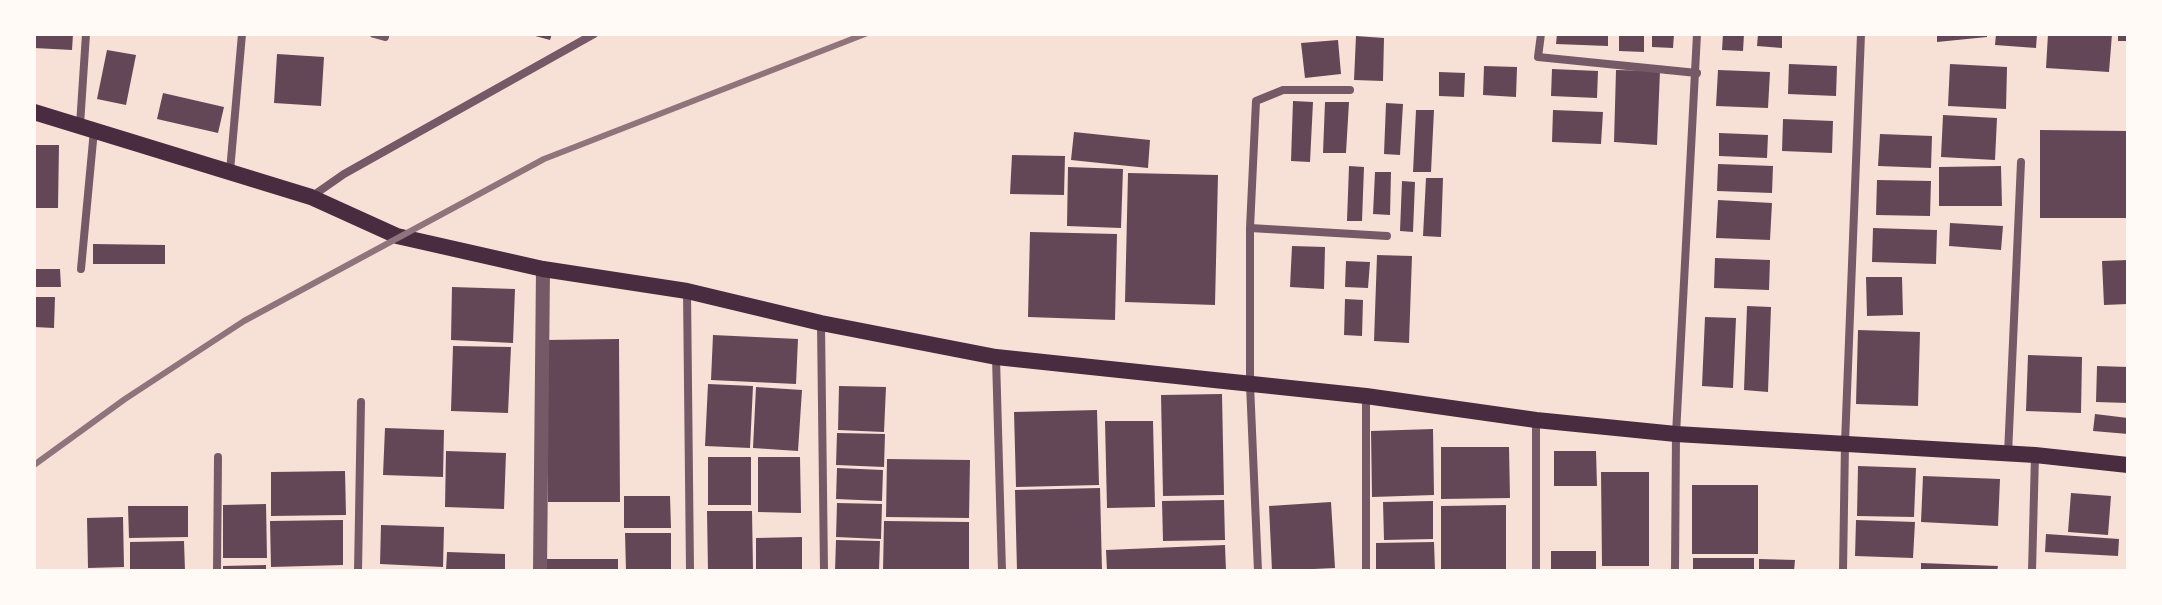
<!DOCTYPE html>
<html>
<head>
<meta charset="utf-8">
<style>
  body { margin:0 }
  #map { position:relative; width:2162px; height:605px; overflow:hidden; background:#f7e1d7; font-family:"Playfair Display",serif }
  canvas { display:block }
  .frame { position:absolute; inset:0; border:36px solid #fffaf5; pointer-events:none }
</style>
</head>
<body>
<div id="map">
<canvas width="2162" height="605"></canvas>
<div class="frame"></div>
</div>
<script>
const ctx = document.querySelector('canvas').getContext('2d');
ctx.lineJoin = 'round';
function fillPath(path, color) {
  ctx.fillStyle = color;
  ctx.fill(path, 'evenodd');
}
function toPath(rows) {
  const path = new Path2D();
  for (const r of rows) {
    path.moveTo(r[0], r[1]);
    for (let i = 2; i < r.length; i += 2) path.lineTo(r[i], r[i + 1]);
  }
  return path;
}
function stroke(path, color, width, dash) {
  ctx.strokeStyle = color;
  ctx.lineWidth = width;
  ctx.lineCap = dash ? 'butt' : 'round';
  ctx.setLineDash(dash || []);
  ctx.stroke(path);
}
const building = toPath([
  [34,34,73,34,72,50,34,48],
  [528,34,552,34,550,40],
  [1557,34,1608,34,1608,46,1556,44],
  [1619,34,1644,34,1644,52,1619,51],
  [1652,34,1674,34,1673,48,1652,47],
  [1723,34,1744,34,1743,51,1722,50],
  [1758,34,1782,34,1782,48,1757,46],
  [1937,34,1987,34,1987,37,1937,42],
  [1996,34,2037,34,2036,48,1995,45],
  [2048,34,2112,34,2109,72,2046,68],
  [2118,34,2128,34,2128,41,2118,41],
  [1356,36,1384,38,1383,81,1354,80],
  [1338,40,1341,74,1305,78,1301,43],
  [107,50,136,55,126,105,97,99],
  [277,54,324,57,321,106,274,103],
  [1789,64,1837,66,1836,96,1788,94],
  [1950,64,2007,67,2006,109,1948,106],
  [1484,66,1517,67,1516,97,1483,95],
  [1552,69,1598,71,1597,98,1551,96],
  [1616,70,1660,71,1657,145,1614,142],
  [1718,70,1770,72,1768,108,1716,106],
  [1439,72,1465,73,1464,97,1439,96],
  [163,93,224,107,218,133,157,119],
  [1293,101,1313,102,1310,162,1291,161],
  [1325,102,1349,102,1346,153,1323,153],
  [1386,103,1403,104,1400,155,1384,154],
  [1416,110,1434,110,1431,172,1413,172],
  [1553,110,1603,112,1601,144,1552,142],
  [1943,115,1997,118,1995,160,1941,157],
  [1783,119,1833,121,1832,153,1782,151],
  [2040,130,2128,131,2128,218,2040,218],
  [1074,132,1150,140,1148,168,1071,160],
  [1719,133,1768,135,1767,158,1719,156],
  [1880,134,1932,136,1931,168,1878,166],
  [34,145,59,145,58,208,34,208],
  [1012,155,1065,156,1064,195,1010,194],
  [1718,164,1773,166,1772,193,1717,191],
  [1349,166,1364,167,1362,221,1347,221],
  [2001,166,2002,206,1939,206,1939,167],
  [1068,167,1123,169,1121,228,1067,226],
  [1375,172,1391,172,1390,215,1373,214],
  [1128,173,1218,175,1215,305,1125,302],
  [1426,178,1443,178,1441,237,1423,236],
  [1877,180,1931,181,1930,216,1876,215],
  [1402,181,1415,182,1413,232,1400,231],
  [1718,200,1772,203,1770,240,1716,238],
  [1950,223,2003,226,2001,250,1949,246],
  [1873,228,1937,230,1936,264,1872,262],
  [1030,232,1117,234,1115,320,1028,317],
  [93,244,165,245,165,264,93,264],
  [1292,246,1325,247,1324,289,1290,287],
  [1377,255,1412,256,1409,343,1374,341],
  [1715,258,1770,260,1769,290,1714,288],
  [2128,260,2128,304,2104,305,2102,261],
  [1346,261,1370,262,1368,288,1345,287],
  [34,269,60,269,61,287,34,287],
  [1866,277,1902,277,1903,315,1867,316],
  [452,287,515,289,513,343,451,340],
  [34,297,55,297,54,328,34,327],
  [1345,299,1363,300,1362,336,1344,335],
  [1747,306,1771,307,1768,392,1744,390],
  [1705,317,1736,318,1733,388,1702,386],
  [1858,330,1920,332,1918,406,1856,404],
  [713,335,798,339,796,384,711,380],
  [619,339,620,502,548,502,546,340],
  [453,346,511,347,508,413,451,411],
  [2028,355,2082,357,2081,413,2026,411],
  [2097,366,2128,367,2128,403,2096,402],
  [708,384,753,386,750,448,705,446],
  [839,386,886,387,884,432,838,430],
  [756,387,802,390,798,451,753,448],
  [1222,394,1224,495,1163,496,1161,395],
  [1097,410,1099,485,1016,487,1014,412],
  [2095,414,2128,418,2128,434,2093,431],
  [1105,421,1153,421,1155,507,1107,508],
  [385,428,444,430,443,477,383,475],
  [1433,429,1434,495,1372,497,1371,431],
  [837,433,885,434,884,467,836,465],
  [1441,447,1509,447,1510,498,1441,499],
  [446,451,506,453,504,509,445,507],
  [1554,451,1596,451,1597,486,1554,486],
  [708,457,751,457,751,505,708,505],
  [758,457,800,457,801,513,758,512],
  [887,459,970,460,969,518,886,517],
  [1858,466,1916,468,1914,517,1857,516],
  [837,468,883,470,882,501,836,499],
  [345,471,346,515,271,516,271,472],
  [1601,472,1649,472,1649,566,1602,566],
  [1923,476,2000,479,1998,526,1921,522],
  [1692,485,1758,485,1758,554,1692,554],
  [1100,488,1102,571,1017,571,1015,490],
  [2071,493,2111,496,2108,535,2068,532],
  [624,496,670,496,671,528,624,528],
  [1224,500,1225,540,1163,541,1162,501],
  [1433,501,1433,539,1384,540,1383,502],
  [1331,502,1335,568,1272,571,1269,506],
  [837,503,882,504,881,539,836,537],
  [266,504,267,558,223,558,223,505],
  [1506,505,1506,571,1441,571,1441,506],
  [128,506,188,506,188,537,129,538],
  [707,511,752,511,753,571,708,571],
  [123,517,124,567,88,568,87,518],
  [343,520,343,565,271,567,270,521],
  [1856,520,1915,522,1913,558,1855,556],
  [884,521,969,522,969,571,883,571],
  [381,525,444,527,443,567,380,564],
  [625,533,671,533,671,571,626,571],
  [2046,534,2119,539,2118,556,2045,552],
  [802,537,802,571,756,571,756,538],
  [836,540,880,541,879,571,835,571],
  [184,541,185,571,130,571,130,542],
  [1434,542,1435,571,1376,571,1376,543],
  [1225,545,1226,571,1107,571,1106,550],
  [1551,551,1596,551,1596,571,1551,571],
  [447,552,505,554,505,571,446,571],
  [1693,558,1754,558,1754,571,1693,571],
  [546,559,618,559,618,571,546,571],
  [1759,559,1795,560,1794,571,1759,571],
  [1921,563,1998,566,1997,571,1921,571],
  [266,565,266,571,223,571,223,566]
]);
const minor = toPath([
  [374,34,385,37],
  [1541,34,1538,57,1697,73],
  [80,125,86,34],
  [230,171,242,34],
  [311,197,344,174,594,34],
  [1250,228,1387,236],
  [81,269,94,130],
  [687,291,690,571],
  [821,324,824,571],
  [996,358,1002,571],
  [1366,396,1366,571],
  [1536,421,1536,571],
  [2008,454,2021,162],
  [217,571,218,457],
  [358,571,361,402],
  [1258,571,1250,384,1250,228,1256,101,1283,90,1350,90],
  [1675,571,1676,434,1697,34],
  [1843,571,1845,443,1861,34],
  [2032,571,2035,455]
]);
const tertiary = toPath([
  [540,571,543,269]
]);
const secondary = toPath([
  [34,112,311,197,397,236,543,269,687,291,821,323,996,357,1366,396,1536,420,1676,434,2035,455,2128,465]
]);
const rail = toPath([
  [34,465,125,399,244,321,544,159,865,34]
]);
fillPath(building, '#644757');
stroke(minor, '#755966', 8);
stroke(tertiary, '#755966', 14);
stroke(secondary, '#4a2c40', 16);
stroke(rail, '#8f747c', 6);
</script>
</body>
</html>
